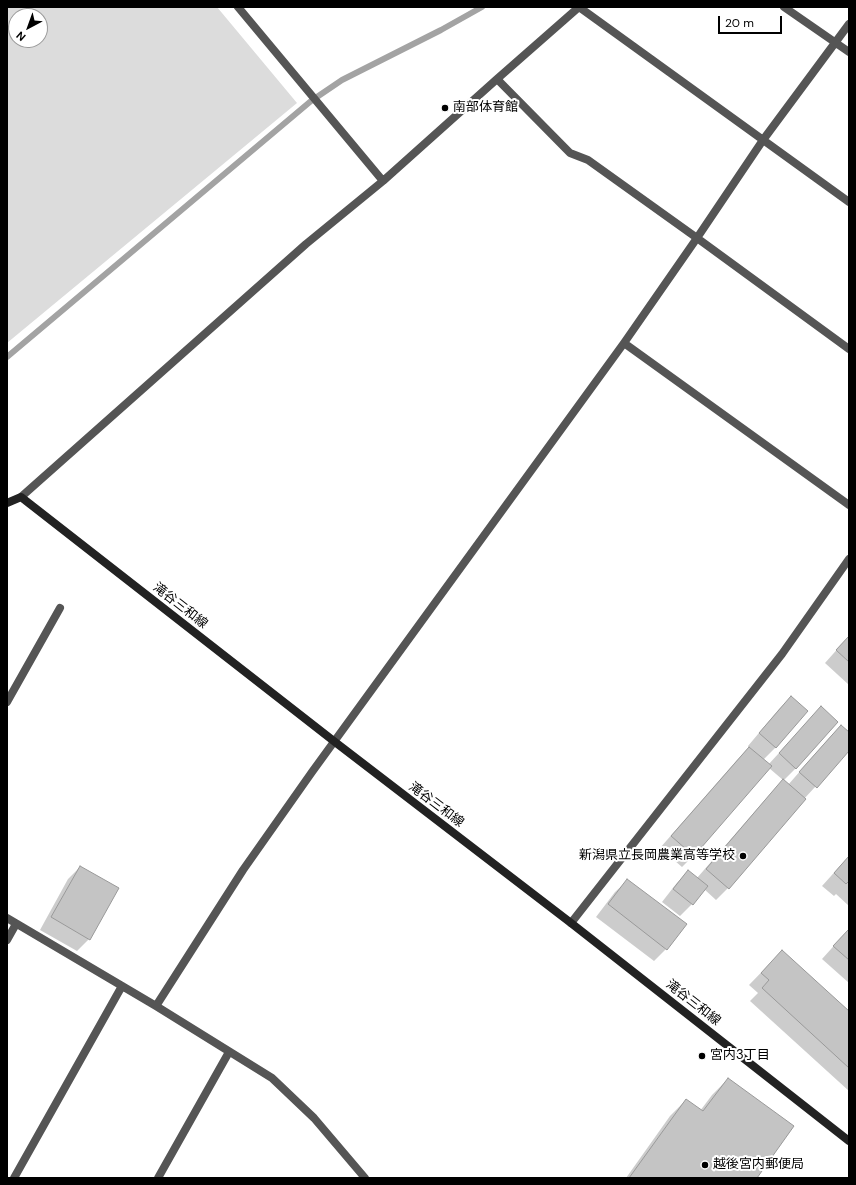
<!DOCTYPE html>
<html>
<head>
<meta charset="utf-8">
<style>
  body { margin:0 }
  #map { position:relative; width:856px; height:1185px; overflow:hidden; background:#fff; font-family:"DM Sans",sans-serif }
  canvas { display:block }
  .frame { position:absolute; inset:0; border:8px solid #000; pointer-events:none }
  .north { position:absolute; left:8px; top:8px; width:40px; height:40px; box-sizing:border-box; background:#fff; border:1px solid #999; border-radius:50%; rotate:221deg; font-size:11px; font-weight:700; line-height:16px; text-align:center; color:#000 }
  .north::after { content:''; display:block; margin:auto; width:14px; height:18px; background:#000; clip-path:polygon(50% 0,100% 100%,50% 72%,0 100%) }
  .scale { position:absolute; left:718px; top:16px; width:64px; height:18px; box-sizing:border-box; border:2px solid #000; border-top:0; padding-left:5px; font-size:12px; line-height:14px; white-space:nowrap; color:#000; -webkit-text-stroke:3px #fff; paint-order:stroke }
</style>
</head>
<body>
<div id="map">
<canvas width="856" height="1185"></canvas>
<div class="frame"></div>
<div class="north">N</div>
<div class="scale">20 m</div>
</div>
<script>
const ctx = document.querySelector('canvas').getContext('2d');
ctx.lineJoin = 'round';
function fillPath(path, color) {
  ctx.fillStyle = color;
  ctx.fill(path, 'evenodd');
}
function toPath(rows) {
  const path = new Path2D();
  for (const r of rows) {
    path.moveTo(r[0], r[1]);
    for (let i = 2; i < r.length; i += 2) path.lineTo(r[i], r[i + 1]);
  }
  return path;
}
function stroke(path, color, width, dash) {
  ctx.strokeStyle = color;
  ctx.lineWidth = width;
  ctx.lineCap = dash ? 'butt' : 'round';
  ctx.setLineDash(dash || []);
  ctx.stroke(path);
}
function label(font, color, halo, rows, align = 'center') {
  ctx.font = font + ' "DM Sans","Noto Sans JP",sans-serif';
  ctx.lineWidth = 4;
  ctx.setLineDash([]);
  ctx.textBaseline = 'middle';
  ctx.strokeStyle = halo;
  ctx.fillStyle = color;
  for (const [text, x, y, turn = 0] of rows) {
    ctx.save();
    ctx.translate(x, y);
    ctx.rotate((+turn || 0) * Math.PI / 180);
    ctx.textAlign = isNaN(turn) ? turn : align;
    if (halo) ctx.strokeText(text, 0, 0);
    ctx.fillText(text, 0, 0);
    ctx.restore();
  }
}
const green = toPath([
  [7,7,217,7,297,103,7,343],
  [16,16,40,16,40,40,16,40]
]);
const shadow = toPath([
  [849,636,849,685,825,663],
  [791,697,776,747,763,760,768,765,821,707,796,768,783,781,788,785,829,738,841,726,849,733,849,750,804,799,728,888,716,900,704,889,692,904,680,916,662,902,676,884,688,871,697,878,771,793,783,780,769,768,694,855,682,867,660,848,737,760,749,747,748,746,779,709],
  [849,856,849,906,836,894,834,896,822,886],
  [80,867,89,939,77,951,40,930,68,879],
  [628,880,666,949,654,961,596,917,615,892],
  [849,929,849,983,822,959],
  [782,951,849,1013,849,1091,750,1001,758,993,749,985],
  [728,1079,755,1178,626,1178,670,1116,686,1100,700,1111,712,1095]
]);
const stream = toPath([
  [7,357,311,101,342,80,441,30,482,7]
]);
const building = toPath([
  [849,636,849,662,836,650,849,636],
  [791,696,808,711,776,748,759,733,791,696],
  [821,706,838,722,796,769,779,753,821,706],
  [841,725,849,732,849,751,817,788,799,772,841,725],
  [749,747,772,766,694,856,671,836,749,747],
  [783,779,806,799,729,889,706,869,783,779],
  [849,856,849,883,848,882,846,884,834,873,849,856],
  [80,866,119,888,90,940,51,917,80,866],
  [688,870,708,886,693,905,673,889,688,870],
  [627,879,687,924,667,950,608,904,627,879],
  [849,929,849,960,833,946,849,929],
  [782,950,849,1011,849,1068,762,988,769,980,761,973,782,950],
  [728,1078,794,1126,757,1178,629,1178,686,1099,703,1111,728,1078]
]);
const minor = toPath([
  [238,7,383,181],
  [784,7,849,52],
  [497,79,570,153,588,160,697,238,849,349],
  [624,343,849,505],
  [21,497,306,244,383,181,497,79,579,7,849,202],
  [7,702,60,608],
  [7,918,156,1006,272,1078,314,1118,365,1178],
  [571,923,782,654,849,559],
  [7,940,16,924],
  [156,1006,243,870,312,772,624,343,697,238,763,140,849,24],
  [14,1178,122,986],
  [158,1178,229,1052]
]);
const secondary = toPath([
  [7,503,21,497,335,742,571,923,849,1141]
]);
const markers = [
  [445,108,4,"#000"],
  [743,856,4,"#000"],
  [702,1056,4,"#000"],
  [705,1165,4,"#000"]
];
const poiNames = [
  ["南部体育館",453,108],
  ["新潟県立長岡農業高等学校",735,856,"right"],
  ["宮内3丁目",710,1056],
  ["越後宮内郵便局",713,1165]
];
const streetNames = [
  ["滝谷三和線",180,606,38],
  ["滝谷三和線",436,805,37],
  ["滝谷三和線",693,1003,38]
];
fillPath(green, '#dcdcdc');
fillPath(shadow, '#0003');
stroke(stream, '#a3a3a3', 6);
fillPath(building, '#c4c4c4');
stroke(building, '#999', 1);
stroke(minor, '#555', 8);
stroke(secondary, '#222', 8);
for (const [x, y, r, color] of markers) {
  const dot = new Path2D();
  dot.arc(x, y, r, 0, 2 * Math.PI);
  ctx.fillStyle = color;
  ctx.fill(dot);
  stroke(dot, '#fff', 1.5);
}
label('13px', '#000', '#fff', poiNames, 'left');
label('13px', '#000', '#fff', streetNames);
</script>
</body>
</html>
